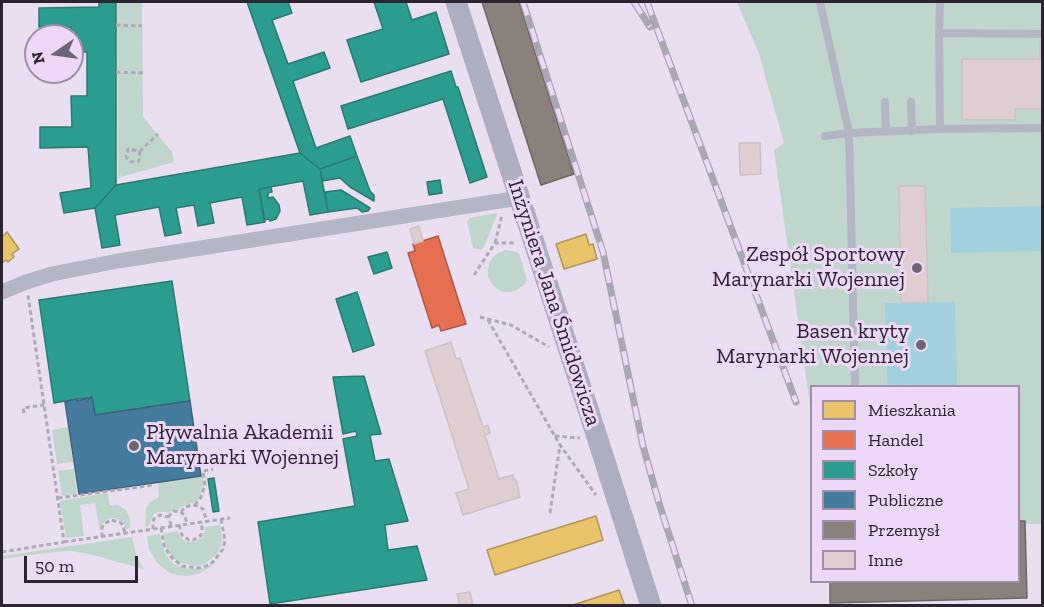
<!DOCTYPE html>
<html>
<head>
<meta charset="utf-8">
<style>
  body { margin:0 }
  #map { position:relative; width:1044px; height:607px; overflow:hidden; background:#eadff0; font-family:"Zilla Slab",serif }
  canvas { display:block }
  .frame { position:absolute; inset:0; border:3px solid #2c2430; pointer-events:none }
  .legend { position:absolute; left:810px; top:385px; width:210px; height:198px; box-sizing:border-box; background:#edd8f7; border:2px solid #a090a7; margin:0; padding:8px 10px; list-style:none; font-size:18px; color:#2c2430 }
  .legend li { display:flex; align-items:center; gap:12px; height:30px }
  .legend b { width:30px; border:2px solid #a090a7 }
  .north { position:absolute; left:24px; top:24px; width:60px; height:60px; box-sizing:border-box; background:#edd8f7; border:2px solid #a090a7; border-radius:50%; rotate:257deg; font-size:16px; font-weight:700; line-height:24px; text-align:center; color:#2c2430 }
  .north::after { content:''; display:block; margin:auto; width:21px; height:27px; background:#6e6573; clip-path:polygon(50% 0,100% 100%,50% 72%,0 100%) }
  .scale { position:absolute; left:24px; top:556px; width:114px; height:27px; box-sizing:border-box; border:3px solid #2c2430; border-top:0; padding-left:8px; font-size:18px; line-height:21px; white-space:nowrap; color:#2c2430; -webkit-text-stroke:4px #edd8f7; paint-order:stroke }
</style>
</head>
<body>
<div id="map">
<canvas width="1044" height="607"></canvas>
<div class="frame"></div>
<ul class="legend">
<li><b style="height:16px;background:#e9c46a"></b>Mieszkania</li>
<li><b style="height:16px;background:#e76f51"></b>Handel</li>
<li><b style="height:16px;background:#2a9d8f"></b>Szkoły</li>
<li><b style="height:16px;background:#457b9d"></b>Publiczne</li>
<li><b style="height:16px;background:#8a817c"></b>Przemysł</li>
<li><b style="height:16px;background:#deced2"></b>Inne</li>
</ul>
<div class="north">N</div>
<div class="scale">50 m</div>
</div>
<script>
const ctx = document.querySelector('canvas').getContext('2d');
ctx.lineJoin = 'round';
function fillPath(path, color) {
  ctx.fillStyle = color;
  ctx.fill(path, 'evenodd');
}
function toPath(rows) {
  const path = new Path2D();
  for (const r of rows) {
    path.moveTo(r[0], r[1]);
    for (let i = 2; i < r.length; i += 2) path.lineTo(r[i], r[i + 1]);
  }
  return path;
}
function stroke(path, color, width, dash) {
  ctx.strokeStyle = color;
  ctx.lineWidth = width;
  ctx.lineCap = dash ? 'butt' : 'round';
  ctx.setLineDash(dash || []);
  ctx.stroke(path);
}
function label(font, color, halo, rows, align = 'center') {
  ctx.font = font + ' "Zilla Slab",serif';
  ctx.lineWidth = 6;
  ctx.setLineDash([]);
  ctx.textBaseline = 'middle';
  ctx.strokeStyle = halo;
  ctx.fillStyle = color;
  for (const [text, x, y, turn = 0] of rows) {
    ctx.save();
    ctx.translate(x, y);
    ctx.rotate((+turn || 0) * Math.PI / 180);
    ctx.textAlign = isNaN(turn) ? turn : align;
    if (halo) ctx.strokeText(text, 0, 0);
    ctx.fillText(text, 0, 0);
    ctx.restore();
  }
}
const green = toPath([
  [117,2,142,2,143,117,172,152,174,162,118,178],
  [737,2,1042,2,1042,524,1019,524,1018,386,812,386,811,412,774,150,784,143,759,54],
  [496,213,497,215,484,247,481,250,473,248,467,221,470,218],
  [505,250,512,251,519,253,527,280,523,286,517,290,510,292,503,292,497,289,492,284,488,277,488,270,489,263,493,257,498,253],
  [68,427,73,462,57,464,52,430],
  [74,469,77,494,62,496,58,471],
  [203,476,203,488,199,499,195,502,181,507,179,509,171,511,169,513,163,512,158,512,154,514,151,520,149,526,145,527,146,508,150,502,159,497,158,482],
  [108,493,110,505,118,505,126,510,129,516,131,528,126,529,121,520,113,518,108,519,103,523,100,532,95,503,80,505,84,536,66,538,60,501],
  [220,525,222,541,220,548,216,555,204,564,196,566,181,563,174,559,169,552,165,545,163,534,178,531,179,535,183,540,188,542,194,542,203,536,205,531,204,527],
  [160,534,164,551,168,558,174,564,182,567,189,569,204,568,216,561,209,568,198,574,189,576,178,575,170,573,157,563,149,549,147,536],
  [132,537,137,558,144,569,89,554,70,551,53,552,2,559,2,556]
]);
const water = toPath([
  [1042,206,1042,251,951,253,950,208],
  [955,302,957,386,887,386,885,303]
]);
const homes = toPath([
  [7,232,19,249,12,254,14,257,8,262,6,260,2,263,2,237,7,232],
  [586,234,589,245,593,244,597,259,564,269,556,244,586,234],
  [596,516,603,540,495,575,487,550,596,516],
  [619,590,625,606,570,606,619,590]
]);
const shops = toPath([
  [438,236,466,324,441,331,439,325,432,328,408,253,415,251,413,244,438,236]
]);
const schools = toPath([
  [99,2,116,2,116,185,95,208,64,213,60,193,91,188,88,147,40,148,40,127,72,127,71,96,87,96,87,52,72,52,71,27,39,27,39,8,99,7,99,2],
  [247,2,288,2,292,13,272,20,288,64,324,52,330,68,293,81,316,148,350,136,357,156,320,169,300,153,247,2],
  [374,2,406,2,412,20,436,12,449,54,361,82,347,40,383,29,374,2],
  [451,71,456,87,458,87,487,177,470,183,443,99,348,129,341,106,451,71],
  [300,153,320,169,328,212,310,215,303,181,259,189,265,222,247,225,242,197,210,203,214,223,198,226,194,205,176,208,181,233,165,236,159,207,115,215,120,245,102,248,95,208,116,185,300,153],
  [357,156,370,191,374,195,374,201,350,187,340,178,322,181,320,169,357,156],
  [440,180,442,193,429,195,427,182,440,180],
  [271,187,272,192,268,193,268,198,273,197,279,205,280,211,276,219,270,221,269,219,264,220,259,189,271,187],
  [341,190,370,208,368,211,362,212,357,208,328,212,325,192,341,190],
  [387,252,392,268,374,274,368,257,387,252],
  [172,281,190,401,95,415,92,397,89,398,90,399,88,398,78,399,78,400,77,399,67,401,67,402,65,401,54,403,39,300,172,281],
  [357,292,374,345,353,352,336,299,357,292],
  [364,376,381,434,370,435,375,461,389,459,408,521,385,525,388,550,417,546,427,580,270,604,258,522,355,506,343,439,357,436,356,431,343,434,333,377,364,376],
  [214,478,219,511,213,512,208,479,214,478]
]);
const public = toPath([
  [92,397,95,415,190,401,201,476,79,494,65,402,67,402,67,401,77,399,77,401,88,398,90,399,89,398,92,397]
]);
const industry = toPath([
  [482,2,519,2,574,174,541,185,482,2],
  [1018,521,1025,521,1027,598,830,603,830,582,1018,582,1018,521]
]);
const building = toPath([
  [1040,42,1042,42,1042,109,1015,109,1015,120,962,120,962,59,1040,59,1040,42],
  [739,143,760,143,761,174,740,175,739,143],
  [899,186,925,186,928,302,901,303,899,186],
  [419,226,423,241,414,244,410,229,419,226],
  [451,342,456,359,460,358,483,427,488,425,490,433,485,435,499,479,513,475,514,480,516,480,519,491,518,491,520,497,463,515,456,493,469,489,425,351,451,342],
  [470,592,473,606,460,606,457,594,470,592]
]);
const path = toPath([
  [116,25,142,26],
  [116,72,143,73],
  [140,151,139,161,131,162,126,157,128,149,140,151,158,134],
  [495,243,502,215],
  [474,275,495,243,515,243],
  [480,317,511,325,549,347],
  [488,320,560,445],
  [24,413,23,408,44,405],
  [555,436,580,438],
  [58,498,154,485],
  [195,505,201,497,205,485,203,471,213,469],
  [181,512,185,507,193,505,198,506,203,509,207,522],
  [550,513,560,445,596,495],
  [168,517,174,511,181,512,185,516,187,524],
  [179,525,182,535,189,540,193,540,201,535,202,531,202,522],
  [161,528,164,545,170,556,182,566,198,568,206,566,213,562,223,549,225,541,221,519],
  [153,529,153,522,154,519,160,515,168,517,172,527],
  [102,537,102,528,104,524,111,520,120,522,123,525,125,534],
  [64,542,230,518],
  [2,552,64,542,28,295]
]);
const lane = toPath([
  [820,2,849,133,855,386],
  [939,33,1042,34],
  [885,102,886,132],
  [911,102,912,131],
  [940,129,939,33,940,2],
  [825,136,849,133,940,129,1042,128]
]);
const street = toPath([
  [2,292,26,282,52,274,118,261,519,198]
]);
const secondary = toPath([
  [456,2,599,443,651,606]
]);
const rail = toPath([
  [523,2,603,252,643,446,659,503,692,606],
  [634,2,650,27],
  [647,2,796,402]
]);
const markers = [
  [917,268,6,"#6e6573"],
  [921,345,6,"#6e6573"],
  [134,446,6,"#6e6573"]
];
const poiNames = [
  ["Zespół Sportowy",905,255],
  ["Marynarki Wojennej",905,280],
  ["Basen kryty",909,332],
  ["Marynarki Wojennej",909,357],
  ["Pływalnia Akademii",146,433,"left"],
  ["Marynarki Wojennej",146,458,"left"]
];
const streetNames = [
  ["Inżyniera Jana Śmidowicza",554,303,72]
];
fillPath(green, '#c0d6cd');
fillPath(water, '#a2d0dc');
fillPath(homes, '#e9c46a');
stroke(homes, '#b09459', 1.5);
fillPath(shops, '#e76f51');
stroke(shops, '#af5847', 1.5);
fillPath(schools, '#2a9d8f');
stroke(schools, '#2b7972', 1.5);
fillPath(public, '#457b9d');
stroke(public, '#3e617c', 1.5);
fillPath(industry, '#8a817c');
stroke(industry, '#6e6565', 1.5);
fillPath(building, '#deced2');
stroke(building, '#ccc1c6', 1.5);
stroke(path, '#acaab6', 3, [4.5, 3]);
stroke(lane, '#b5b6c5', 8);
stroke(street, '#b5b6c5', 15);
stroke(secondary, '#adaebf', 21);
stroke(rail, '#a9a7b4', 7);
stroke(rail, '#edd8f7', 4.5, [14]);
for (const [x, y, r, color] of markers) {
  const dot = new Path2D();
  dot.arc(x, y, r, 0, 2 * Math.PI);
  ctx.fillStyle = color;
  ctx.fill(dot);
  stroke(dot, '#edd8f7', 2);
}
label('22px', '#2c2430', '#edd8f7', poiNames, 'right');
label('22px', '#2c2430', '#edd8f7', streetNames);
</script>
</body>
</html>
